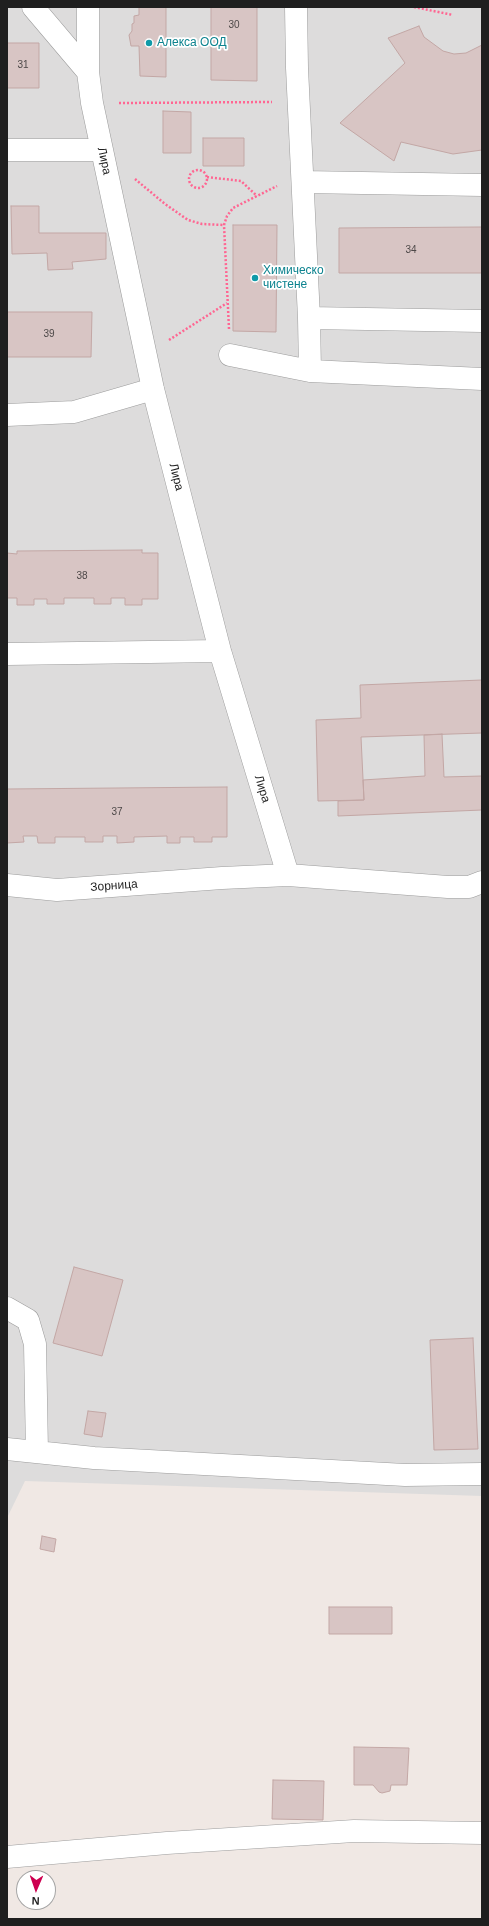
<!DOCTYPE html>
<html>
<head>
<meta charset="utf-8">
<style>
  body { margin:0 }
  #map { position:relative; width:489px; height:1926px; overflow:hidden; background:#f0e8e4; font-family:Helvetica,sans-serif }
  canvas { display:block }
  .frame { position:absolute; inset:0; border:8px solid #1f1f1f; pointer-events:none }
  .north { position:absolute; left:16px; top:1870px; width:40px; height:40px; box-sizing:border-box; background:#fff; border:1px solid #a5a5a5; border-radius:50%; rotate:182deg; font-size:11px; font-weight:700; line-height:16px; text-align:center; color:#1f1f1f }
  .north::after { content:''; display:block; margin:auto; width:14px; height:18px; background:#cd0050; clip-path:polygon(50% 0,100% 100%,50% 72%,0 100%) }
</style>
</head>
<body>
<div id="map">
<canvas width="489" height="1926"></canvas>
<div class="frame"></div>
<div class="north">N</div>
</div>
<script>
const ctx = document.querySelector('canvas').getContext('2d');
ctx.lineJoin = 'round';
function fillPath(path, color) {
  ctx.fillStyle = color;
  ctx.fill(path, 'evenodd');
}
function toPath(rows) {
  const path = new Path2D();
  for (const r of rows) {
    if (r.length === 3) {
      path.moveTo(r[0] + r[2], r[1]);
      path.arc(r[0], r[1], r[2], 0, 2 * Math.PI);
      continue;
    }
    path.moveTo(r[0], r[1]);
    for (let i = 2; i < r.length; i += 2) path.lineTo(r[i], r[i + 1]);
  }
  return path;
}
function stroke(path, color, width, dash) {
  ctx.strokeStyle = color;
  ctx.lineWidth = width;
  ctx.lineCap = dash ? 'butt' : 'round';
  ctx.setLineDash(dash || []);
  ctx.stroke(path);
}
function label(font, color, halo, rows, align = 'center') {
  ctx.font = font + ' Helvetica,sans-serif';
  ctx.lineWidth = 3.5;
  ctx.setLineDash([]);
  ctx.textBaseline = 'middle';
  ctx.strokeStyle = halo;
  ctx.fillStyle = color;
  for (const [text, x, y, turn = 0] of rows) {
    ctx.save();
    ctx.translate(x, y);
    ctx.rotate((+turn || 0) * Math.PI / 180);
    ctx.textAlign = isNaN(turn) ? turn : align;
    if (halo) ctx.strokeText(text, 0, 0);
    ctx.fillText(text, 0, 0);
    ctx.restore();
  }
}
const residential = toPath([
  [7,7,482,7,482,1496,25,1481,7,1518]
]);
const building = toPath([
  [139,7,166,7,166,77,140,76,139,46,131,46,129,35,132,31,132,24,134,23,134,16,139,15,139,7],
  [211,7,257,7,257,81,211,80,211,7],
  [419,26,424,37,443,51,454,54,466,53,482,45,482,150,453,154,401,142,394,161,340,123,405,63,388,38,419,26],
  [7,43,39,43,39,88,7,88,7,43],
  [163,111,191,112,191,153,163,153,163,111],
  [203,138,244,138,244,166,203,166,203,138],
  [11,206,39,206,39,233,106,233,106,259,72,262,73,269,48,270,47,253,12,254,11,206],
  [233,225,277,225,276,332,233,331,233,225],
  [482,227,482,273,339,273,339,228,482,227],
  [7,312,92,312,91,357,7,357,7,312],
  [142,550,142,553,158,553,158,599,142,599,142,605,125,605,125,598,111,598,111,604,94,604,94,598,64,598,64,604,47,604,47,599,34,599,34,605,17,605,17,598,7,598,7,553,17,554,17,551,142,550],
  [482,680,482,733,361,737,364,800,318,801,316,720,361,718,360,685,482,680],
  [442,734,444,777,482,776,482,810,338,816,338,801,364,800,363,780,425,776,424,735,442,734],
  [227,787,227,837,212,837,212,842,194,842,194,837,180,837,180,843,167,843,167,836,134,837,134,842,117,843,117,836,103,836,103,842,85,842,85,837,55,837,55,843,38,843,37,836,23,836,24,842,7,843,7,789,227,787],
  [74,1267,123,1280,102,1356,53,1343,74,1267],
  [473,1338,478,1449,434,1450,430,1340,473,1338],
  [88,1411,106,1413,102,1437,84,1434,88,1411],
  [42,1536,56,1539,54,1552,40,1549,42,1536],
  [329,1607,392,1607,392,1634,329,1634,329,1607],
  [354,1747,409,1748,407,1785,391,1785,390,1791,382,1793,379,1792,373,1785,354,1785,354,1747],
  [273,1780,324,1781,323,1820,272,1819,273,1780]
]);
const path = toPath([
  [414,7,453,15],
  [119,103,272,102],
  [198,179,9],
  [207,177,241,181,257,196],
  [135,179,165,204,188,220,202,224,224,225],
  [229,329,224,225,227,216,233,208,277,186],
  [169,340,227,303]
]);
const minor = toPath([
  [33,7,88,72],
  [296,7,297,68,309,318],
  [7,150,101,150],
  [303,182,482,185],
  [230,355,310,371,482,379],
  [310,371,309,318,482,321],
  [7,415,74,412,153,389],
  [7,654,220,651],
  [288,875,448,887,469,887,482,882],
  [7,885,57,890,222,878,288,875,220,651,153,389,92,103,88,72,88,7],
  [7,1308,28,1320,35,1344,37,1452],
  [7,1449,94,1458,405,1475,482,1474],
  [7,1857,167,1843,354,1831,482,1833]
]);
const markers = [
  [149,43,4,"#0f9aa8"],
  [255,278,4,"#0f9aa8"]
];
const numberNames = [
  ["30",234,25],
  ["31",23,65],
  ["34",411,250],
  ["39",49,334],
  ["38",82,576],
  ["37",117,812]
];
const cultureNames = [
  ["Алекса ООД",157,43],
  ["Химическо",263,271],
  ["чистене",263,285]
];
const streetNames = [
  ["Лира",104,161,78],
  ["Лира",176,477,76],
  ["Лира",262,789,73],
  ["Зорница",114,886,-4]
];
fillPath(residential, '#dddcdc');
fillPath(building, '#d8c5c4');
stroke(building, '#c3a7a5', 1);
stroke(minor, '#9c9c9c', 23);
stroke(path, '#ff6692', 2.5, [2, 2]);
stroke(minor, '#fff', 22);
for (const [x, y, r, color] of markers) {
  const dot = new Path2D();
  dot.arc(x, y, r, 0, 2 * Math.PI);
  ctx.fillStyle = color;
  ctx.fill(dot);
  stroke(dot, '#fff', 1.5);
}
label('10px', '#4d4848', null, numberNames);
label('12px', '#0d838f', '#fff', cultureNames, 'left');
label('12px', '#1f1f1f', '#fff', streetNames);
</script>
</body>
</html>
